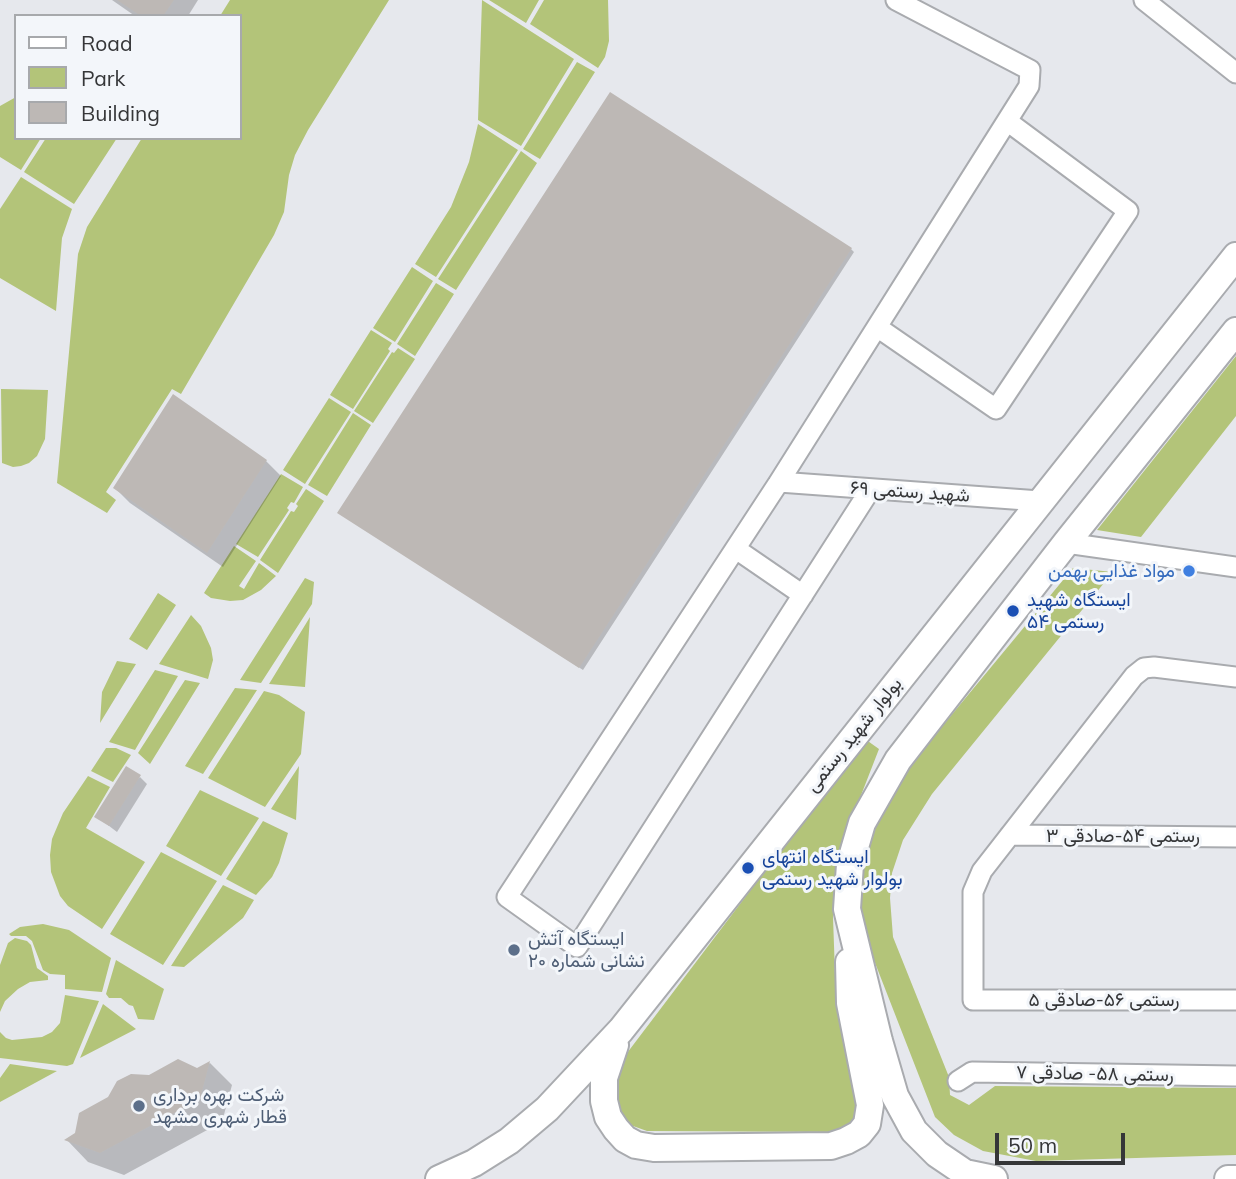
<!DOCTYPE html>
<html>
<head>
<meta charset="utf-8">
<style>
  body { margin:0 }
  #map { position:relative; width:1236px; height:1179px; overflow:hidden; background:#e6e8ed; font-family:Mulish,sans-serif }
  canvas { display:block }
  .legend { position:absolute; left:14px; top:14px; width:228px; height:126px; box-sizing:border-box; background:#f3f6fa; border:2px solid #a7a9ac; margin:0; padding:9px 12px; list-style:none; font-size:21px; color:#353638 }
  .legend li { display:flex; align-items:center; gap:14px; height:35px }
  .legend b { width:35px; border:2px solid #a7a9ac }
  .scale { position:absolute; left:995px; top:1133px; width:130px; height:32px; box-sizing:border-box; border:4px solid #353638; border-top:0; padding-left:9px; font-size:21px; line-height:24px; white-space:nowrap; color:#353638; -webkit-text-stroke:5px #f3f6fa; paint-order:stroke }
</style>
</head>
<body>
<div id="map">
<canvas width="1236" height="1179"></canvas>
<ul class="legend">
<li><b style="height:9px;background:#fff"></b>Road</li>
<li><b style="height:19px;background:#b3c479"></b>Park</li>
<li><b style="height:19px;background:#bdb8b5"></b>Building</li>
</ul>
<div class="scale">50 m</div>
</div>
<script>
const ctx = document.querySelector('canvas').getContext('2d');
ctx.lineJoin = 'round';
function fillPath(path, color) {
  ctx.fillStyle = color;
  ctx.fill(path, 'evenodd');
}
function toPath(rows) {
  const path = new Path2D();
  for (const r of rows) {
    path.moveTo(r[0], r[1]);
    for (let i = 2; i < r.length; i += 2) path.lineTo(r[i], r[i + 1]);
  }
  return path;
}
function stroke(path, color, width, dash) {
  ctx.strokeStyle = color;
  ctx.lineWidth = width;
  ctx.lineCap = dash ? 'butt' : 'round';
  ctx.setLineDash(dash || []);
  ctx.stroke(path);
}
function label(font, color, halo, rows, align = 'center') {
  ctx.font = font + ' Mulish,Vazirmatn,sans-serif';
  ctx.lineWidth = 6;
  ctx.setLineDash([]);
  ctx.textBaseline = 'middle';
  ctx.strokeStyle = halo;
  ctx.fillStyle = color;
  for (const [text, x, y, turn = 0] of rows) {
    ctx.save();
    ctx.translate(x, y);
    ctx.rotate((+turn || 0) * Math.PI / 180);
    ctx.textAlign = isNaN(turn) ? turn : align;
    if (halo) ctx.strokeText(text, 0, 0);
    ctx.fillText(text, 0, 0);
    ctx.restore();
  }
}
const green = toPath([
  [230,0,389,0,308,130,295,155,289,175,284,212,274,235,181,394,172,389,106,492,116,500,107,513,57,483,78,254,87,227,142,138,240,138,240,16,220,16],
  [482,0,574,59,521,146,478,120],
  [489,0,539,0,526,23],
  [544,0,608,0,609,41,605,57,598,68,530,24],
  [577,62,595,72,540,159,523,149],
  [16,97,16,138,41,138,21,170,0,157,0,106],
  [478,124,518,150,436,277,415,264,451,207,469,162],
  [46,138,117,138,74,204,24,172],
  [521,151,537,163,456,290,438,279],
  [21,177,72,209,62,238,56,311,0,278,0,209],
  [412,267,433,281,395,342,373,328],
  [436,283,454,294,415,356,397,344],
  [371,330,392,343,388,349,390,351,353,409,330,395],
  [398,348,415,359,373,423,354,411,392,352,394,353],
  [1236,356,1236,416,1141,537,1097,530],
  [1,389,48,390,45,439,37,456,29,463,21,466,13,467,2,463],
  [329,398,351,412,305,484,283,470],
  [353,413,371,425,327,496,308,485],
  [281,474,303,487,294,503,291,502,287,508,289,510,258,557,236,544],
  [306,489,324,501,278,573,260,560,291,511,294,512,298,506,296,504],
  [234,546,256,561,239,586,244,589,259,563,276,576,261,590,243,600,230,601,211,598,204,593],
  [1073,568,1113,572,932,794,903,840,892,873,890,898,893,937,949,1077,950,1095,969,1105,995,1086,1236,1088,1236,1155,1036,1161,983,1151,954,1135,935,1117,863,932,857,891,862,860,873,827,906,770],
  [305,578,314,582,312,604,261,683,240,680],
  [158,593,176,605,147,650,129,639],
  [191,615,201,626,211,648,213,660,208,679,159,664],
  [310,617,305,687,269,684],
  [117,661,136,664,100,723,102,692],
  [155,670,178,676,135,750,109,742],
  [185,680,200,683,150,764,138,753],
  [235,688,257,690,203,774,185,766],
  [264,691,279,695,305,712,301,754,265,807,208,778],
  [865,739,879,749,837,857,833,917,835,974,860,1104,852,1122,836,1132,647,1131,633,1126,622,1116,614,1104,614,1074,621,1061],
  [106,748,116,748,131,755,113,782,91,771],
  [299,766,296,820,271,809],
  [88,776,110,787,86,828,145,862,102,929,68,906,60,896,51,872,50,855,52,839,63,813],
  [200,790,259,818,221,876,166,846],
  [263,821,288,833,279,863,272,877,256,895,226,879],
  [161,852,217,881,163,965,110,934],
  [223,885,254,900,243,918,184,967,171,966],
  [43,924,69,930,111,958,102,992,65,989,65,975,50,974,43,970,32,941,26,936,11,936,9,934,20,927],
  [15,938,27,941,31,945,37,968,48,976,48,980,30,982,18,989,5,1001,0,1012,0,965,8,943],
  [116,960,164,989,154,1020,138,1019,133,1006,129,1005,121,998,109,998,106,994],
  [65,995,99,1001,73,1064,67,1066,0,1058,0,1032,6,1038,12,1040,42,1037,52,1032,60,1023],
  [103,1004,136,1029,80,1058],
  [10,1064,57,1071,0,1102,0,1078]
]);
const shadow = toPath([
  [112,0,198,0,188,16,135,16],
  [851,249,854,252,583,670,343,515],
  [266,461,281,476,223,567,130,503,115,488],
  [140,777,147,784,117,832,96,816],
  [210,1063,232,1085,222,1122,124,1175,88,1162,67,1140,149,1077,198,1070]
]);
const building = toPath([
  [117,0,174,0,163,16,141,16],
  [610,92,852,248,579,668,337,513],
  [173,394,267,460,207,553,113,488],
  [126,766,141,775,109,826,94,817],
  [178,1059,197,1068,210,1061,200,1099,100,1153,64,1140,75,1133,79,1113,108,1097,117,1081,131,1074,149,1075]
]);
const street = toPath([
  [1144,0,1236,73],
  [877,327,996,409,1128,211,1007,121],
  [779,482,1040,501],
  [870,490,577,947,507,897,779,482,1029,86,1030,70,896,0],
  [1066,543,1236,567],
  [736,549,803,595],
  [1236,677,1154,667,1144,668,1134,676,982,871,973,892,973,1000,1236,1000],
  [1010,835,1236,837],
  [958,1081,972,1072,1236,1076]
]);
const secondary = toPath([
  [615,1045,604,1078,604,1101,608,1117,616,1129,625,1139,636,1145,654,1148,831,1146,846,1141,859,1134,867,1124,870,1105,850,1003,849,962],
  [439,1179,474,1163,509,1141,547,1109,621,1030,1236,256],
  [994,1179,965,1173,937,1154,914,1131,895,1096,879,1041,847,909,850,864,862,823,898,760,1066,543,1236,331],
  [1228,1179,1236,1179]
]);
const markers = [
  [1189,571,7,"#3f7fe0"],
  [1013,611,7,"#1a4fb4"],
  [748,868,7,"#1a4fb4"],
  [514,950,7,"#5c6f8a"],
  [139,1106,7,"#5c6f8a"]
];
const streetNames = [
  ["شهید رستمی ۶۹",910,492,4],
  ["بولوار شهید رستمی",854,735,-51],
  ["رستمی ۵۴-صادقی ۳",1123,836],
  ["رستمی ۵۶-صادقی ۵",1104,1000],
  ["رستمی ۵۸- صادقی ۷",1095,1074,1]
];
const shopNames = [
  ["مواد غذایی بهمن",1175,571]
];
const transitNames = [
  ["ایستگاه شهید",1027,600],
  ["رستمی ۵۴",1027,622],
  ["ایستگاه انتهای",762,857],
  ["بولوار شهید رستمی",762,879]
];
const serviceNames = [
  ["ایستگاه آتش",528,939],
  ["نشانی شماره ۲۰",528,961],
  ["شرکت بهره برداری",153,1095],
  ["قطار شهری مشهد",153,1117]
];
fillPath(green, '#b3c479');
fillPath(shadow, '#0003');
fillPath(building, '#bdb8b5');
stroke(street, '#a9abaf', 23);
stroke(secondary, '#a9abaf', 30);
stroke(street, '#fff', 19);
stroke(secondary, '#fff', 26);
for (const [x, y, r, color] of markers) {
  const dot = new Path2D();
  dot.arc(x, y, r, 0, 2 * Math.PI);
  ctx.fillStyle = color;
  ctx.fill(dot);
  stroke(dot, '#f3f6fa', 2.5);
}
label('19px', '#353638', '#f3f6fa', streetNames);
label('19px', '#366cbe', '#f3f6fa', shopNames, 'right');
label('19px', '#164399', '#f3f6fa', transitNames, 'left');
label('19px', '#4e5e75', '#f3f6fa', serviceNames, 'left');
</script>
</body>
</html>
